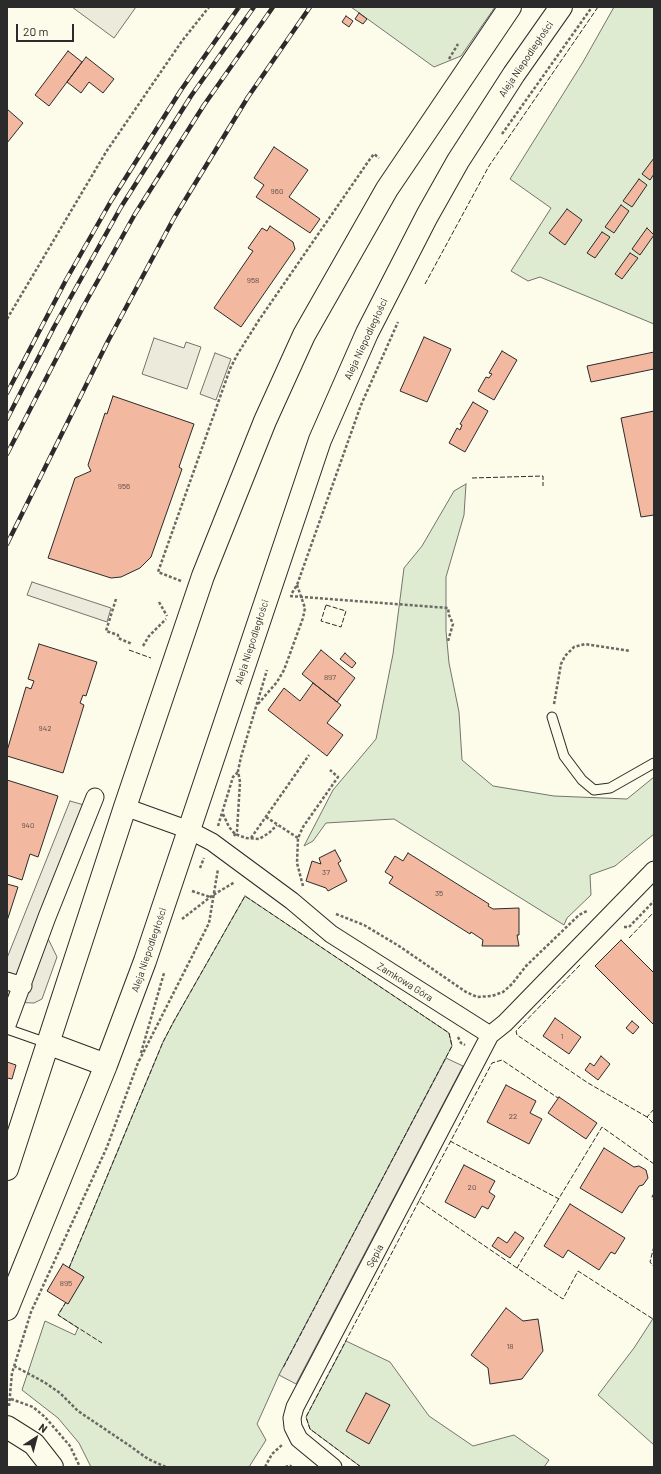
<!DOCTYPE html>
<html>
<head>
<meta charset="utf-8">
<style>
  body { margin:0 }
  #map { position:relative; width:661px; height:1474px; overflow:hidden; background:#fdfbea; font-family:Barlow,sans-serif }
  canvas { display:block }
  .frame { position:absolute; inset:0; border:8px solid #2b2b2b; pointer-events:none }
  .north { position:absolute; left:16px; top:1418px; width:40px; height:40px; -webkit-text-stroke:3px #fdfbea; paint-order:stroke; rotate:36deg; font-size:11px; font-weight:700; line-height:16px; text-align:center; color:#2b2b2b }
  .north::after { content:''; display:block; margin:auto; width:14px; height:18px; background:#2b2b2b; clip-path:polygon(50% 0,100% 100%,50% 72%,0 100%) }
  .scale { position:absolute; left:16px; top:24px; width:58px; height:18px; box-sizing:border-box; border:2px solid #2b2b2b; border-top:0; padding-left:5px; font-size:12px; line-height:14px; white-space:nowrap; color:#2b2b2b; -webkit-text-stroke:3px #fdfbea; paint-order:stroke }
</style>
</head>
<body>
<div id="map">
<canvas width="661" height="1474"></canvas>
<div class="frame"></div>
<div class="north">N</div>
<div class="scale">20 m</div>
</div>
<script>
const ctx = document.querySelector('canvas').getContext('2d');
ctx.lineJoin = 'round';
function fillPath(path, color) {
  ctx.fillStyle = color;
  ctx.fill(path, 'evenodd');
}
function toPath(rows) {
  const path = new Path2D();
  for (const r of rows) {
    path.moveTo(r[0], r[1]);
    for (let i = 2; i < r.length; i += 2) path.lineTo(r[i], r[i + 1]);
  }
  return path;
}
function stroke(path, color, width, dash) {
  ctx.strokeStyle = color;
  ctx.lineWidth = width;
  ctx.lineCap = dash ? 'butt' : 'round';
  ctx.setLineDash(dash || []);
  ctx.stroke(path);
}
function label(font, color, halo, rows, align = 'center') {
  ctx.font = font + ' Barlow,sans-serif';
  ctx.lineWidth = 3;
  ctx.setLineDash([]);
  ctx.textBaseline = 'middle';
  ctx.strokeStyle = halo;
  ctx.fillStyle = color;
  for (const [text, x, y, turn = 0] of rows) {
    ctx.save();
    ctx.translate(x, y);
    ctx.rotate((+turn || 0) * Math.PI / 180);
    ctx.textAlign = isNaN(turn) ? turn : align;
    if (halo) ctx.strokeText(text, 0, 0);
    ctx.fillText(text, 0, 0);
    ctx.restore();
  }
}
const green = toPath([
  [351,7,495,7,461,56,434,67,351,7],
  [614,7,654,7,654,324,540,277,528,281,511,271,551,208,510,179,583,62,614,7],
  [466,484,464,515,446,577,446,631,449,663,459,712,462,760,493,786,554,796,627,799,654,777,654,834,615,866,590,875,591,895,567,918,564,925,394,819,326,823,313,841,304,846,333,790,376,739,393,654,404,568,422,546,454,491,466,484],
  [245,896,449,1033,452,1046,279,1375,257,1424,266,1440,249,1467,91,1467,79,1443,58,1418,22,1390,45,1321,75,1335,78,1328,58,1315,66,1302,68,1303,84,1277,69,1268,163,1042,174,1021,245,896],
  [654,1317,654,1445,598,1395,634,1348,654,1317],
  [346,1341,390,1362,429,1416,473,1446,514,1435,549,1460,544,1467,361,1467,310,1429,306,1417,346,1341]
]);
const parking = toPath([
  [72,7,136,7,114,38,72,7],
  [154,338,184,348,186,342,201,347,187,389,142,374,154,338],
  [215,353,231,359,216,400,200,394,215,353],
  [32,582,111,608,107,622,27,595,32,582],
  [70,801,84,805,39,920,57,957,42,999,34,1003,7,1002,7,958,70,801],
  [446,1058,463,1066,296,1384,279,1375,446,1058]
]);
const building = toPath([
  [359,13,367,19,363,24,355,19,359,13],
  [346,16,353,21,349,27,342,22,346,16],
  [68,51,82,62,49,106,35,95,68,51],
  [86,57,114,79,103,93,89,82,81,93,67,82,86,57],
  [7,109,23,123,7,143,7,109],
  [274,147,308,170,289,197,320,219,310,233,256,197,264,185,254,178,274,147],
  [654,158,654,174,650,180,642,174,654,158],
  [639,179,647,185,632,207,623,201,639,179],
  [621,205,629,211,614,233,605,227,621,205],
  [567,209,582,220,565,245,549,233,567,209],
  [270,226,293,242,295,249,241,327,214,308,253,251,248,248,262,228,267,231,270,226],
  [647,228,654,235,640,255,632,249,647,228],
  [602,232,610,237,595,258,587,253,602,232],
  [630,253,638,258,622,279,615,274,630,253],
  [424,337,451,349,427,402,400,391,424,337],
  [502,351,517,360,494,400,478,391,486,377,489,378,492,374,489,373,502,351],
  [654,352,654,369,591,382,587,366,654,352],
  [113,396,194,424,179,467,182,469,151,557,140,568,121,577,111,578,48,558,75,478,91,471,88,465,105,413,107,414,113,396],
  [473,402,488,411,465,452,449,443,457,428,460,430,462,425,460,424,473,402],
  [654,411,654,515,641,517,621,418,654,411],
  [39,644,97,662,86,696,83,695,80,703,84,705,63,773,7,756,7,751,26,687,31,689,34,681,28,679,39,644],
  [321,650,355,678,337,702,302,674,321,650],
  [345,653,356,663,352,668,340,659,345,653],
  [313,683,341,705,327,723,343,735,327,756,268,710,284,688,300,701,313,683],
  [7,780,58,796,38,857,30,854,22,880,7,875,7,780],
  [335,850,341,861,338,863,347,881,328,891,326,888,306,881,312,861,321,864,319,858,335,850],
  [408,853,489,904,488,906,493,909,519,908,519,935,517,935,519,946,482,946,483,940,471,932,470,934,389,883,393,877,385,872,395,856,403,861,408,853],
  [7,884,18,887,7,921,7,884],
  [621,940,654,973,654,1025,595,966,621,940],
  [555,1018,581,1037,569,1054,543,1036,555,1018],
  [632,1021,639,1027,633,1034,626,1028,632,1021],
  [601,1056,610,1064,598,1080,585,1070,590,1063,594,1066,601,1056],
  [7,1062,16,1065,12,1079,7,1078,7,1062],
  [506,1085,536,1101,530,1113,542,1119,529,1144,487,1122,506,1085],
  [559,1097,597,1123,586,1139,548,1113,559,1097],
  [604,1148,634,1167,639,1166,646,1170,648,1178,643,1185,639,1186,622,1213,580,1188,604,1148],
  [464,1165,495,1181,489,1192,495,1196,488,1209,482,1206,475,1218,445,1202,464,1165],
  [570,1204,625,1238,615,1254,611,1252,599,1270,568,1250,563,1258,544,1246,570,1204],
  [515,1232,524,1238,510,1258,492,1246,498,1237,507,1243,515,1232],
  [63,1264,84,1277,68,1304,47,1291,63,1264],
  [506,1308,523,1321,538,1319,543,1351,522,1379,490,1384,488,1368,471,1355,506,1308],
  [366,1393,390,1405,369,1444,346,1431,366,1393]
]);
const path = toPath([
  [449,59,458,44],
  [502,134,592,7],
  [7,319,106,152,182,41,209,7],
  [181,581,158,572,230,369,237,355,259,320,370,159,374,154,379,158],
  [292,593,297,585,361,405,398,322],
  [290,596,448,608,449,615,453,624,448,641],
  [116,599,106,631,118,635,118,638,132,644],
  [159,602,167,616],
  [143,646,149,636,166,619],
  [258,704,277,682,284,670,303,618,305,608,297,585],
  [554,704,561,664,565,656,574,647,585,644,630,651],
  [223,814,229,827,235,834,246,838,259,839,269,833,277,825],
  [266,817,298,838],
  [218,826,233,777,238,772],
  [234,836,237,831,240,782,238,771,241,757,267,670],
  [251,838,309,755],
  [200,868,204,858],
  [303,886,297,863,298,838,303,827,338,777,330,770],
  [192,891,210,897],
  [336,914,364,925,399,946,466,992,477,997,492,996,503,992,512,984,526,966,579,915,587,911],
  [182,919,213,895,235,882],
  [624,927,629,927,654,901],
  [458,1037,461,1043,465,1045],
  [141,1053,164,973],
  [139,1061,209,923,218,869],
  [14,1366,44,1382,60,1393,78,1411,130,1446,148,1459,166,1467],
  [11,1399,33,1407,45,1417,70,1446,80,1467],
  [9,1406,12,1373,31,1312,107,1147,139,1060],
  [265,1467,272,1454,283,1444]
]);
const lane = toPath([
  [552,717,564,756,582,780,594,790,610,788,654,763],
  [7,1029,47,1043]
]);
const street = toPath([
  [125,807,189,830,212,842,292,901,331,934,490,1035],
  [7,981,23,986],
  [7,1025,47,917,95,797],
  [333,1467,299,1439,293,1427,292,1418,295,1407,490,1035,505,1023,654,870]
]);
const secondary = toPath([
  [7,1427,34,1444,52,1467]
]);
const primary = toPath([
  [47,1043,106,1065],
  [7,1169,125,807,203,576,265,421,304,335,387,189,510,7],
  [7,1309,106,1065,145,961,320,440,367,333,427,216,458,161,514,74,561,7]
]);
const rail = toPath([
  [7,393,66,280,111,201,181,90,239,7],
  [7,419,54,327,121,207,191,96,254,7],
  [7,454,83,307,135,214,204,105,273,7],
  [7,544,108,341,174,218,248,97,310,7]
]);
const fence = toPath([
  [425,284,489,166,598,7],
  [472,478,543,476,543,486],
  [326,605,346,611,341,627,321,621,326,605],
  [129,650,151,658],
  [629,938,654,912],
  [580,965,516,1031,517,1035,588,1083,647,1117],
  [654,1109,647,1117,654,1124],
  [450,1141,559,1199],
  [654,1164,602,1127,517,1268,563,1299,578,1271,653,1319,654,1317],
  [654,1193,652,1197,654,1201],
  [654,1246,650,1262,654,1267],
  [69,1268,163,1042,174,1021,245,896,449,1033,452,1046,283,1368],
  [517,1268,419,1201,492,1063,502,1060,558,1098],
  [66,1302,58,1315,102,1343],
  [283,1467,290,1465,293,1467],
  [361,1467,310,1429,306,1417,419,1201]
]);
const numberNames = [
  ["960",277,191],
  ["958",253,280],
  ["956",124,486],
  ["897",330,677],
  ["942",45,728],
  ["940",28,825],
  ["37",326,872],
  ["35",439,893],
  ["1",562,1036],
  ["22",513,1116],
  ["20",472,1187],
  ["895",66,1283],
  ["18",510,1346]
];
const streetNames = [
  ["Aleja Niepodległości",526,59,-56],
  ["Aleja Niepodległości",366,339,-65],
  ["Aleja Niepodległości",252,642,-72],
  ["Aleja Niepodległości",149,950,-71],
  ["Zamkowa Góra",405,982,32],
  ["Sępia",375,1256,-62]
];
fillPath(green, '#deebd1');
stroke(green, '#74746e', 1);
fillPath(parking, '#eceadb');
stroke(parking, '#74746e', 1);
fillPath(building, '#f2b8a0');
stroke(building, '#2b2b2b', 1);
stroke(lane, '#2b2b2b', 11);
stroke(street, '#2b2b2b', 19);
stroke(secondary, '#2b2b2b', 24);
stroke(primary, '#2b2b2b', 24);
stroke(path, '#6a6964', 2.5, [3, 2]);
stroke(lane, '#fdfbea', 9);
stroke(street, '#fdfbea', 17);
stroke(secondary, '#fdfbea', 22);
stroke(primary, '#fdfbea', 22);
stroke(rail, '#2b2b2b', 4.5);
stroke(rail, '#fdfbea', 3, [9]);
stroke(fence, '#2b2b2b', 1, [5, 2]);
label('8px', '#5d4e48', null, numberNames);
label('10px', '#2b2b2b', '#fdfbea', streetNames);
</script>
</body>
</html>
